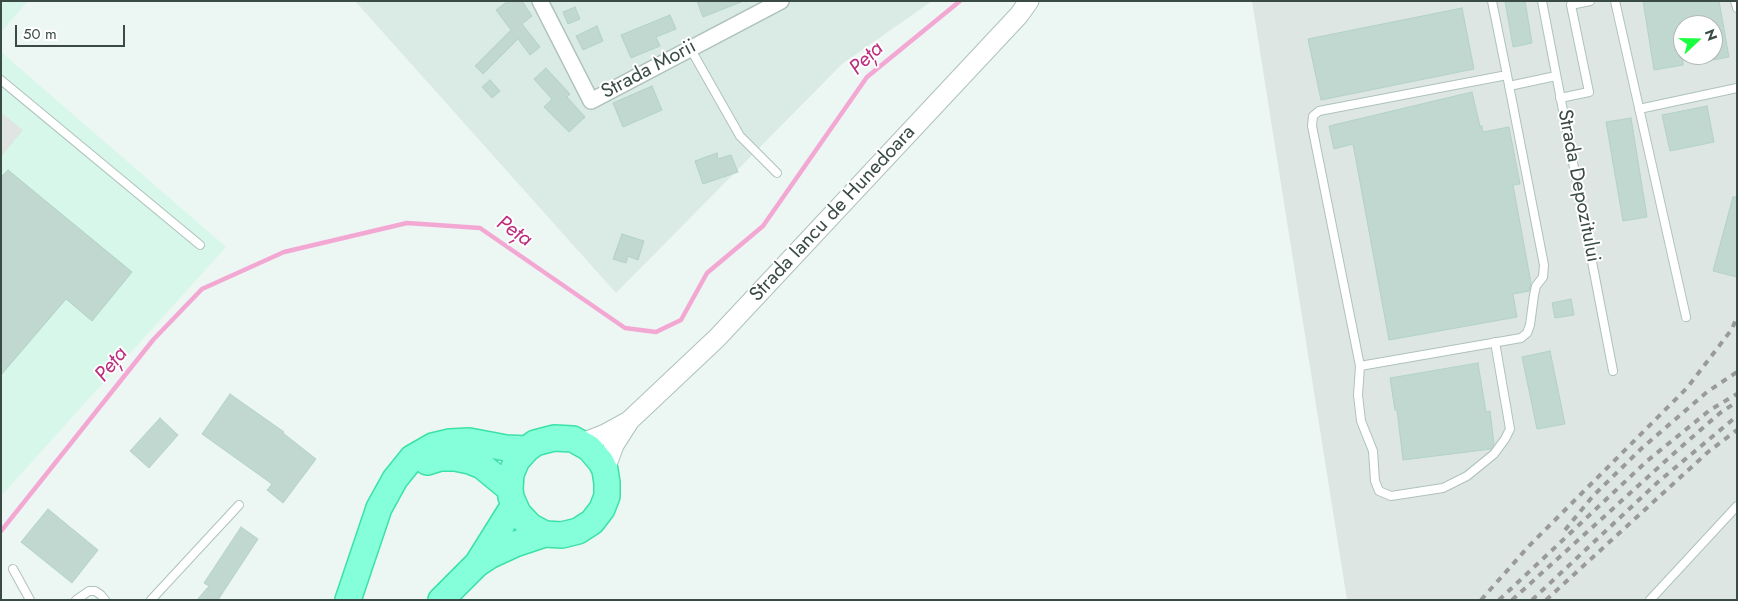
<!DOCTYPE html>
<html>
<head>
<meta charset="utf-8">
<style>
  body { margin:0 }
  #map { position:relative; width:1738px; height:601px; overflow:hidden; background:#ecf6f3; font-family:Jost,sans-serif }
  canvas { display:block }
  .frame { position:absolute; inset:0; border:2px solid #394b44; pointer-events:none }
  .north { position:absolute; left:1673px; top:15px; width:50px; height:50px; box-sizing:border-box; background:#fff; border:1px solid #b0b7b4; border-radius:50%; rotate:69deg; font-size:14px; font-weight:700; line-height:20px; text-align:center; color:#394b44 }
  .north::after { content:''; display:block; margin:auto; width:18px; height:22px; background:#1aff3e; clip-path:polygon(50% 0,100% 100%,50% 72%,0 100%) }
  .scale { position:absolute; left:15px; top:25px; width:110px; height:22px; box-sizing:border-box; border:2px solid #394b44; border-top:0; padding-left:6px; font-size:15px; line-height:18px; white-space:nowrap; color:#394b44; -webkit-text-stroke:4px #fff; paint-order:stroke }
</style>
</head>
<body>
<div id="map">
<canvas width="1738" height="601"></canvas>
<div class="frame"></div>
<div class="north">N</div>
<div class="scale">50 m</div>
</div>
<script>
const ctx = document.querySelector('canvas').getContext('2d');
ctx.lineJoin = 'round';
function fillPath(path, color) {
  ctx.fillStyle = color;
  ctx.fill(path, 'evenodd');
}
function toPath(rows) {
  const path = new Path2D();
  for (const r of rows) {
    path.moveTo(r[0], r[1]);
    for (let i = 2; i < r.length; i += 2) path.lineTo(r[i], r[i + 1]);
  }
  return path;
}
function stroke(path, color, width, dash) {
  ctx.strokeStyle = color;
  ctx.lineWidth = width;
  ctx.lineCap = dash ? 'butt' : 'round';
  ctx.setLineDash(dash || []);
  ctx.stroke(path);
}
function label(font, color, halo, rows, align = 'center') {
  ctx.font = font + ' Jost,sans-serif';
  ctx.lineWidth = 4;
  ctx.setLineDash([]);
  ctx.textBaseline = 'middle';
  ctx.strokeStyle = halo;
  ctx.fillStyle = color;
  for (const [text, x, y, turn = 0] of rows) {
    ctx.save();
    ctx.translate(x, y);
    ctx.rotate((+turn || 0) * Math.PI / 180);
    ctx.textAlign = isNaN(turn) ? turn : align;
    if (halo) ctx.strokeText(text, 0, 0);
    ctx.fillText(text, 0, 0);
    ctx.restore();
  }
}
const residential = toPath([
  [355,1,932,1,842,64,616,293]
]);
const commercial = toPath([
  [1,1,28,1,1,32],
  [1,52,226,247,1,496]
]);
const industrial = toPath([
  [1252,1,1737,1,1737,600,1347,600],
  [1683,25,1713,25,1713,55,1683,55]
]);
const parking = toPath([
  [3,114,23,130,1,157,1,116]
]);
const stream = toPath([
  [1,531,153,340,202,289,284,252,407,223,480,228,625,328,656,332,681,320,707,273,763,226,867,77,960,1]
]);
const building = toPath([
  [508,1,522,1,532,16,522,24,540,47,530,55,518,39,483,74,475,66,511,30,496,10,508,1],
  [697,1,741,1,741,2,703,17,697,1],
  [1505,1,1525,1,1532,43,1513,47,1505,1],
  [1643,1,1719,1,1729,57,1713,60,1713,25,1683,25,1683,65,1654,70,1643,1],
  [575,7,580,19,568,24,563,12,575,7],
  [1462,8,1474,69,1321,100,1308,39,1462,8],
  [670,15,676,29,656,37,660,46,631,58,621,35,670,15],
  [597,26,603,41,583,50,576,36,597,26],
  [546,68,570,94,567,97,585,117,569,132,544,107,552,99,534,79,546,68],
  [490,80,500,91,492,98,482,87,490,80],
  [652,86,662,110,623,127,613,103,652,86],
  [1472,92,1480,126,1482,126,1483,132,1509,127,1520,184,1513,185,1531,283,1529,291,1513,294,1517,317,1389,340,1353,144,1334,149,1329,126,1472,92],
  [1707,106,1714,142,1670,151,1662,115,1707,106],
  [1631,118,1647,217,1623,221,1606,122,1631,118],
  [717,153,718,159,731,155,738,172,703,184,695,161,717,153],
  [8,170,132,272,92,321,66,299,1,375,1,177,8,170],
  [1733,197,1737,197,1737,277,1713,271,1733,197],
  [622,234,644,241,638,260,628,256,626,263,613,259,622,234],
  [1571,299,1574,315,1555,318,1552,303,1571,299],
  [1550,351,1565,424,1537,429,1522,357,1550,351],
  [1478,363,1486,412,1490,411,1494,444,1491,449,1403,460,1397,410,1395,410,1390,378,1478,363],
  [230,394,284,432,283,433,316,459,283,503,267,490,272,484,202,434,230,394],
  [160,418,178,435,149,468,130,451,160,418],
  [48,509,98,550,72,583,21,542,48,509],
  [241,527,258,539,218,600,197,600,209,586,204,583,241,527]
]);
const service = toPath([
  [1492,1,1507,75,1544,265,1543,277,1536,286,1534,295,1530,325,1527,333,1521,338,1360,366,1312,126,1313,116,1319,111,1507,75],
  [1542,1,1613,371],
  [1615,1,1686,317],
  [1735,1,1737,8],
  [690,48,740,136,777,173],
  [1,80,200,245],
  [1509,86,1556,76],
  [1560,98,1589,92,1571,5,1590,1],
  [1639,109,1737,88],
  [1360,366,1358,395,1361,421,1373,451,1375,481,1379,491,1391,496,1443,488,1467,476,1494,454,1505,439,1510,429,1495,342],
  [13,569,30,600],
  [76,600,89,591,95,591,101,595,105,600],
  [151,600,239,505],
  [1650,600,1737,506]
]);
const minor = toPath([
  [540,1,591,101,781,1]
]);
const tertiary = toPath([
  [582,443,605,434,627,422],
  [605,470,614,445,630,420,717,338,1019,15,1029,1]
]);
const trunk = toPath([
  [427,462,440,458,455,458,470,461,482,466,510,489],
  [479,561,514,505],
  [348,600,379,508,395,479,412,458,433,446,450,442,469,441,506,448,527,449],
  [441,600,477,564,489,556,515,544,545,534,562,535,578,531,592,522,602,509,607,496,607,483,605,470,601,462,589,448,573,439,554,438,535,443,527,449,517,460,511,474,510,489,511,497,518,513,530,526,545,534]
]);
const rail = toPath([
  [1565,530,1593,496,1642,448,1707,392,1737,372],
  [1481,600,1528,547,1687,388,1732,329,1737,317],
  [1499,600,1647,461,1710,410,1737,394],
  [1512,600,1681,447,1720,413,1735,403],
  [1532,600,1658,482,1737,416],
  [1546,600,1708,452,1737,430]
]);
const streetNames = [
  ["Strada Morii",649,70,-28],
  ["Strada Depozitului",1578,186,79],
  ["Strada Iancu de Hunedoara",833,214,-47]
];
const waterNames = [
  ["Peța",867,59,-44],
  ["Peța",514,232,34],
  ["Peța",112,365,-51]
];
fillPath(residential, '#daeae5');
fillPath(commercial, '#d7f7ea');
fillPath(industrial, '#dde6e2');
fillPath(parking, '#e0e5e3');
stroke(stream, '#f3a8d3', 4.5);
fillPath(building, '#c0d8cf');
stroke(building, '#b3d3c7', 1);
stroke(service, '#aec2bb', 10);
stroke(minor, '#aec2bb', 18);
stroke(tertiary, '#aec2bb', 21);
stroke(trunk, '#3ae2a6', 28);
stroke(service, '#fff', 8);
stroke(minor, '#fff', 15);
stroke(tertiary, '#fff', 19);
stroke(trunk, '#85ffda', 25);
stroke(rail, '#9a9a9a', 4, [6, 6]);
label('20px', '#394b44', '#fff', streetNames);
label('italic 21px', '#bc2d7e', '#fff', waterNames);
</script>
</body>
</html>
